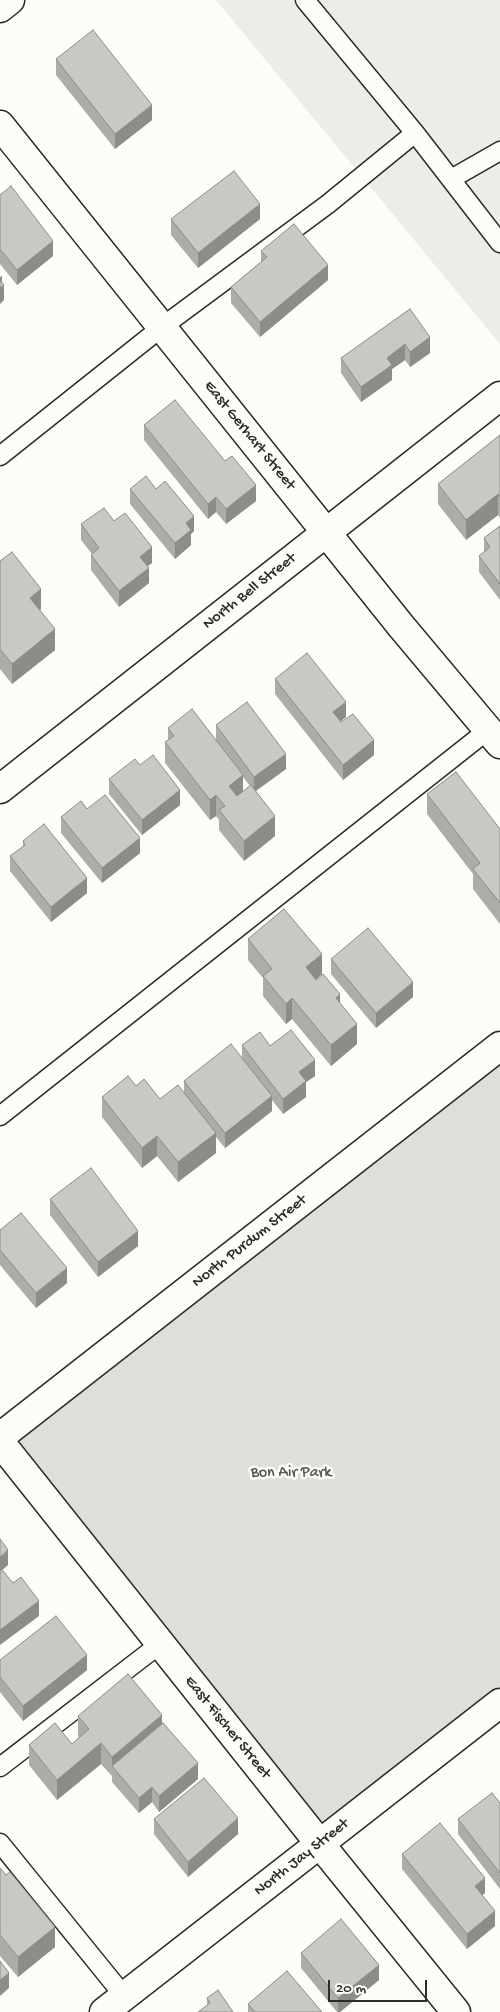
<!DOCTYPE html>
<html>
<head>
<meta charset="utf-8">
<style>
  body { margin:0 }
  #map { position:relative; width:500px; height:2012px; overflow:hidden; background:#fdfcf7; font-family:"Gochi Hand",sans-serif }
  canvas { display:block }
  .scale { position:absolute; left:328px; top:1980px; width:99px; height:22px; box-sizing:border-box; border:2px solid #2b2b2b; border-top:0; padding-left:6px; font-size:15px; line-height:18px; white-space:nowrap; color:#2b2b2b; -webkit-text-stroke:4px #fdfcf7; paint-order:stroke }
</style>
</head>
<body>
<div id="map">
<canvas width="500" height="2012"></canvas>
<div class="scale">20 m</div>
</div>
<script>
const ctx = document.querySelector('canvas').getContext('2d');
ctx.lineJoin = 'round';
function fillPath(path, color) {
  ctx.fillStyle = color;
  ctx.fill(path, 'evenodd');
}
function toPath(rows) {
  const path = new Path2D();
  for (const r of rows) {
    path.moveTo(r[0], r[1]);
    for (let i = 2; i < r.length; i += 2) path.lineTo(r[i], r[i + 1]);
  }
  return path;
}
function stroke(path, color, width, dash) {
  ctx.strokeStyle = color;
  ctx.lineWidth = width;
  ctx.lineCap = dash ? 'butt' : 'round';
  ctx.setLineDash(dash || []);
  ctx.stroke(path);
}
function label(font, color, halo, rows, align = 'center') {
  ctx.font = font + ' "Gochi Hand",sans-serif';
  ctx.lineWidth = 5;
  ctx.setLineDash([]);
  ctx.textBaseline = 'middle';
  ctx.strokeStyle = halo;
  ctx.fillStyle = color;
  for (const [text, x, y, turn = 0] of rows) {
    ctx.save();
    ctx.translate(x, y);
    ctx.rotate((+turn || 0) * Math.PI / 180);
    ctx.textAlign = isNaN(turn) ? turn : align;
    if (halo) ctx.strokeText(text, 0, 0);
    ctx.fillText(text, 0, 0);
    ctx.restore();
  }
}
const built = toPath([
  [216,0,500,0,500,344]
]);
const green = toPath([
  [500,1046,500,1703,320,1844,0,1437]
]);
const service = toPath([
  [305,0,415,133,500,243],
  [451,179,500,151],
  [0,456,162,327,328,204,415,133],
  [0,1116,488,730],
  [0,1767,160,1644],
  [0,1843,124,1996]
]);
const minor = toPath([
  [0,125,401,626,500,744],
  [0,789,500,396],
  [0,1437,500,1046],
  [0,1442,320,1844,456,2012],
  [104,2012,500,1703]
]);
const secondary = toPath([
  [0,8,10,0]
]);
const wall = toPath([
  [56,59,152,120,115,149,56,75],
  [0,195,53,256,17,285,0,264],
  [171,219,260,219,198,268,171,235],
  [261,251,328,280,260,337,231,303,231,287,261,262],
  [410,309,430,353,410,367,405,360,392,369,392,380,361,402,341,373,341,358],
  [144,425,256,501,226,524,216,512,208,519,144,440],
  [500,435,500,518,498,515,466,540,438,504,438,484],
  [130,489,156,489,194,531,191,534,191,545,175,559,130,504],
  [81,524,152,563,147,566,149,583,119,607,91,570,91,555,92,554,81,540],
  [500,526,500,600,479,572,479,556,484,552,484,538],
  [0,561,41,609,40,610,55,650,12,684,0,669],
  [275,679,346,717,341,721,374,755,343,780,275,694],
  [216,725,286,769,256,791,275,836,244,861,219,830,219,820,216,816,210,820,165,763,165,742,168,740,168,728,216,740],
  [243,777,250,786,243,792],
  [140,765,180,805,142,835,109,794,109,779],
  [427,794,500,829,500,924,473,889,473,874,427,814],
  [87,809,140,853,102,883,61,833,61,817],
  [23,841,87,893,51,922,10,871,10,856,23,847],
  [248,939,322,974,316,979,340,1003,357,1044,331,1066,292,1019,286,1024,263,996,263,978,248,960],
  [331,959,413,997,376,1028,331,974],
  [242,1045,270,1046,315,1076,306,1082,306,1097,283,1114,272,1100,272,1111,225,1148,216,1137,216,1153,178,1182,157,1156,142,1168,102,1117,102,1097,136,1086,160,1099,184,1092,184,1081,242,1058],
  [50,1199,138,1246,98,1277,50,1215],
  [0,1230,67,1283,36,1308,0,1265],
  [0,1660,87,1670,23,1721,0,1692],
  [78,1716,162,1723,198,1779,159,1812,152,1802,139,1813,112,1782,112,1776,101,1764,57,1800,29,1765,29,1745,72,1744,79,1737,78,1736],
  [500,1803,500,1889,458,1834,458,1819],
  [154,1819,238,1834,188,1877,154,1834],
  [402,1854,485,1893,482,1895,495,1926,467,1949,402,1869],
  [0,1868,6,1875,55,1947,18,1977,0,1956],
  [301,1953,379,1980,340,2012,337,2012,301,1968],
  [207,1998,233,2012,207,2006],
  [248,2004,322,2012,248,2012]
]);
const shadedWall = toPath([
  [152,105,152,120,115,149,115,134],
  [260,204,260,219,198,268,198,253],
  [53,241,53,256,17,285,17,270],
  [328,265,328,280,260,337,260,322],
  [2,276,2,287,4,285,4,300,0,304,0,277],
  [430,337,430,353,410,367,410,352],
  [405,344,405,360,392,369,392,380,361,402,361,387,387,358],
  [256,485,256,501,226,524,226,509],
  [498,494,498,515,466,540,466,520],
  [216,497,216,512,208,519,208,504],
  [194,516,194,531,191,534,191,545,175,559,175,543,186,523],
  [152,547,152,563,140,572,140,557],
  [149,568,149,583,119,607,119,591],
  [41,589,41,609,30,618,30,598],
  [55,629,55,650,12,684,12,664],
  [346,702,346,717,333,727,333,712],
  [374,740,374,755,343,780,343,765],
  [286,754,286,769,254,792,254,777],
  [243,775,243,795,229,806,229,786],
  [180,790,180,805,142,835,142,820],
  [216,795,216,816,210,820,210,800],
  [275,816,275,836,244,861,244,841],
  [140,838,140,853,102,883,102,868],
  [87,878,87,893,51,922,51,907],
  [322,954,322,974,306,988,306,967],
  [413,982,413,997,376,1028,376,1013],
  [340,994,340,1014,336,998],
  [292,998,292,1019,286,1024,286,1004],
  [357,1024,357,1044,331,1066,331,1045],
  [315,1060,315,1076,306,1082,306,1097,283,1114,283,1099,299,1072],
  [272,1096,272,1111,225,1148,225,1133],
  [216,1133,216,1153,178,1182,178,1162],
  [157,1136,157,1156,142,1168,142,1148],
  [138,1231,138,1246,98,1277,98,1262],
  [67,1268,67,1283,36,1308,36,1293],
  [8,1550,8,1565,0,1572,0,1557],
  [39,1601,39,1616,0,1645,0,1630],
  [87,1655,87,1670,23,1721,23,1706],
  [162,1715,162,1735,112,1767,112,1757],
  [101,1743,101,1764,57,1800,57,1780],
  [198,1763,198,1779,159,1812,159,1796],
  [152,1787,152,1802,139,1813,139,1798],
  [238,1818,238,1834,188,1877,188,1862],
  [485,1878,485,1893,475,1901,475,1886],
  [495,1911,495,1926,467,1949,467,1934],
  [55,1927,55,1947,18,1977,18,1957],
  [379,1965,379,1980,340,2012,338,2012,338,1998],
  [9,1973,9,1988,0,1996,0,1980]
]);
const building = toPath([
  [93,30,152,105,115,134,56,59,93,30],
  [234,171,260,204,198,253,171,219,234,171],
  [11,186,53,241,17,270,0,249,0,195,11,186],
  [294,224,328,265,260,322,231,287,267,257,261,251,294,224],
  [0,280,4,285,0,288,0,280],
  [410,309,430,337,410,352,405,344,387,358,392,365,361,387,341,358,410,309],
  [175,400,225,461,232,456,256,485,226,509,216,497,208,504,144,425,175,400],
  [500,435,500,497,498,494,466,520,438,484,500,435],
  [146,476,156,489,165,481,194,516,186,523,191,530,175,543,130,489,146,476],
  [104,508,114,521,125,513,152,547,140,557,149,568,119,591,91,555,99,548,81,524,104,508],
  [500,526,500,584,479,556,490,547,484,538,500,526],
  [12,552,41,589,30,598,55,629,12,664,0,649,0,561,12,552],
  [307,653,346,702,333,712,341,722,353,714,374,740,343,765,275,679,307,653],
  [247,702,286,754,254,777,216,725,247,702],
  [192,709,243,775,229,786,237,796,251,785,275,816,244,841,219,810,225,806,216,795,210,800,165,742,174,736,168,728,192,709],
  [153,755,180,790,142,820,109,779,135,759,140,765,153,755],
  [456,772,500,829,500,903,473,869,480,863,427,794,456,772],
  [105,795,140,838,102,868,61,817,81,801,87,809,105,795],
  [44,824,87,878,51,907,10,856,25,845,23,841,44,824],
  [284,909,322,954,306,967,316,980,323,974,340,994,336,998,357,1024,331,1045,292,998,286,1004,263,976,272,969,248,939,284,909],
  [368,928,413,982,376,1013,331,959,368,928],
  [291,1030,315,1060,299,1072,306,1081,283,1099,242,1045,260,1032,270,1046,291,1030],
  [231,1044,272,1096,225,1133,184,1081,231,1044],
  [128,1076,136,1086,144,1079,160,1099,178,1085,216,1133,178,1162,157,1136,142,1148,102,1097,128,1076],
  [91,1168,138,1231,98,1262,50,1199,91,1168],
  [21,1213,67,1268,36,1293,0,1250,0,1230,21,1213],
  [0,1539,8,1550,0,1557,0,1539],
  [3,1571,13,1583,21,1577,39,1601,0,1630,0,1573,3,1571],
  [56,1616,87,1655,23,1706,0,1677,0,1660,56,1616],
  [128,1674,162,1715,112,1757,101,1743,57,1780,29,1745,55,1723,72,1744,89,1729,78,1716,128,1674],
  [163,1723,198,1763,159,1796,152,1787,139,1798,112,1766,163,1723],
  [204,1778,238,1818,188,1862,154,1819,204,1778],
  [492,1793,500,1803,500,1873,458,1819,492,1793],
  [440,1823,485,1878,475,1886,495,1911,467,1934,402,1854,440,1823],
  [0,1868,6,1875,10,1872,55,1927,18,1957,0,1935,0,1868],
  [341,1919,379,1965,338,1998,301,1953,341,1919],
  [0,1961,9,1973,0,1980,0,1961],
  [287,1971,322,2012,255,2012,248,2004,287,1971],
  [218,1990,233,2012,198,2012,210,2003,207,1998,218,1990]
]);
const streetNames = [
  ["East Gerhart Street",249,436,51],
  ["North Bell Street",250,592,-38],
  ["North Purdum Street",250,1242,-38],
  ["East Fischer Street",227,1728,51],
  ["North Jay Street",302,1858,-38]
];
const parkNames = [
  ["Bon Air Park",291,1474]
];
fillPath(built, '#edece8');
fillPath(green, '#dfdeda');
stroke(service, '#2b2b2b', 21);
stroke(minor, '#2b2b2b', 31);
stroke(secondary, '#2b2b2b', 31);
stroke(service, '#fdfcf7', 18);
stroke(minor, '#fdfcf7', 28);
stroke(secondary, '#fdfcf7', 28);
fillPath(wall, '#adaca9');
fillPath(shadedWall, '#8d8c89');
fillPath(building, '#c9c8c4');
stroke(building, '#8d8c89', 1);
label('16px', '#2b2b2b', '#fdfcf7', streetNames);
label('16px', '#585857', '#fdfcf7', parkNames);
</script>
</body>
</html>
